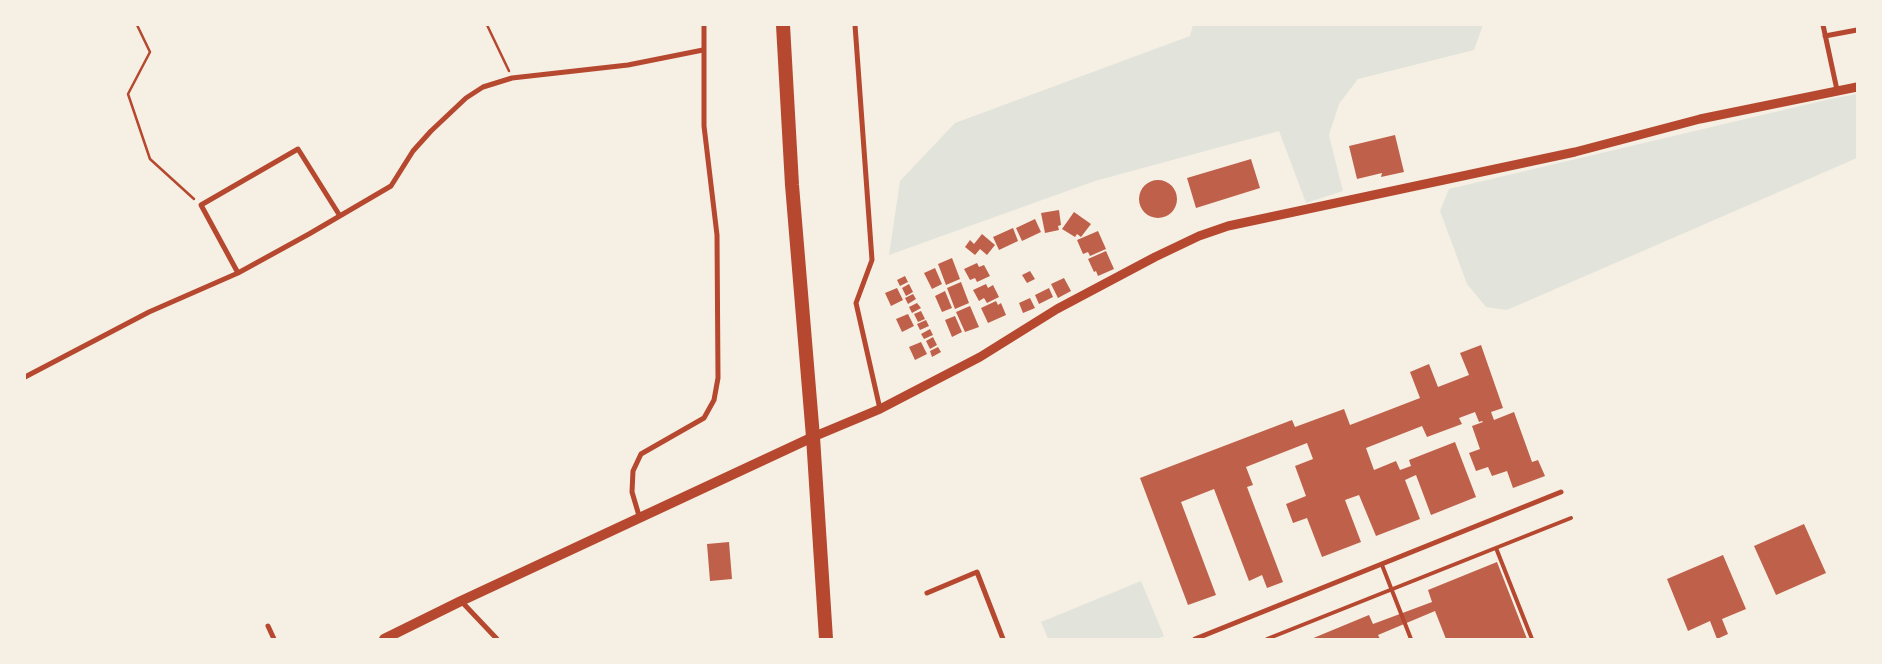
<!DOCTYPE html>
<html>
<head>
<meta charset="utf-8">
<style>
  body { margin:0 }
  #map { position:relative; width:1882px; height:664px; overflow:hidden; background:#f6efe4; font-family:Barlow,sans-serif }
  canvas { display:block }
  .frame { position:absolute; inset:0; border:26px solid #f6efe4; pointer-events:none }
</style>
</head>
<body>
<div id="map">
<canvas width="1882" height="664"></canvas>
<div class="frame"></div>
</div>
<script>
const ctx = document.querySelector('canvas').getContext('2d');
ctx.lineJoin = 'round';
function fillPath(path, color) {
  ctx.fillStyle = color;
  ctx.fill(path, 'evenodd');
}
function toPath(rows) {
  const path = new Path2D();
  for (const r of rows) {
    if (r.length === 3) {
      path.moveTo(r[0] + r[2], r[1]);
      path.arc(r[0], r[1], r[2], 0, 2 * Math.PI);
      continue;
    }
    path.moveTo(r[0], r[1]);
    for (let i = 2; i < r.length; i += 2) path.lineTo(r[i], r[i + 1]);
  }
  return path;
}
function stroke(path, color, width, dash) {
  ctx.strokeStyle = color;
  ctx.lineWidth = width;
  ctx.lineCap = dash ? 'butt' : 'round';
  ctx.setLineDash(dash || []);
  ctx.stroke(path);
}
const green = toPath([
  [1193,25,1483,25,1474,50,1358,79,1339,104,1329,135,1343,191,1306,203,1279,131,1095,181,889,255,900,181,955,123,1190,36],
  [1857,94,1857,158,1507,310,1486,307,1467,284,1440,211,1449,189,1830,99],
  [1141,581,1164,636,1157,639,1048,639,1041,622]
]);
const building = toPath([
  [1395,135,1404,172,1381,177,1382,173,1357,179,1349,146],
  [1251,159,1260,188,1196,208,1187,178],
  [1158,199,19],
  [1059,210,1061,225,1058,226,1059,230,1045,233,1041,213],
  [1074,212,1091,224,1081,237,1077,234,1075,237,1062,229],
  [1035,219,1041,232,1022,241,1016,228],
  [1013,228,1018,241,999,250,993,237],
  [1098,231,1106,249,1090,256,1088,252,1083,254,1077,240],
  [982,234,995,245,987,255,980,249,975,255,965,247,970,240,974,244],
  [1106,251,1114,269,1098,276,1096,271,1094,272,1088,259],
  [952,258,960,279,946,285,938,264],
  [977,263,979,267,984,265,990,276,977,282,975,278,970,280,964,269],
  [935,268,942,284,932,289,924,273],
  [1030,271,1035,279,1027,283,1022,275],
  [905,276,908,282,900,286,897,280],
  [1064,278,1071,291,1058,298,1051,284],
  [961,282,969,303,955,309,947,288],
  [909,284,913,292,906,296,902,288],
  [986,284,988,288,993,285,999,297,987,303,984,298,979,301,973,290],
  [897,288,903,300,891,306,885,293],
  [1049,288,1053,297,1039,304,1035,295],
  [945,291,952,308,942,312,935,296],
  [913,294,916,299,908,304,905,298],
  [1030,298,1035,308,1023,313,1019,303],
  [996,301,998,305,1001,303,1006,315,988,323,981,308],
  [917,303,921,308,912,313,909,307],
  [970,306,979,327,965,332,956,312],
  [921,311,925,319,918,322,914,314],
  [908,314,914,326,902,332,896,319],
  [955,316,962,332,952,337,945,320],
  [926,320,929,326,920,330,917,324],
  [930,329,933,335,924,339,921,334],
  [933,337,937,345,930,349,926,341],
  [921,342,927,354,915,360,909,347],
  [1481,345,1503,408,1491,412,1494,420,1514,412,1532,462,1538,460,1545,476,1513,488,1507,471,1492,476,1488,467,1476,471,1469,453,1480,449,1472,426,1483,422,1482,421,1479,422,1475,412,1459,418,1462,424,1427,437,1422,426,1366,448,1374,470,1396,461,1400,470,1411,466,1409,460,1455,442,1476,497,1431,515,1416,475,1405,480,1420,519,1376,536,1359,495,1345,500,1361,542,1322,557,1307,518,1293,523,1286,504,1306,496,1295,466,1313,459,1307,443,1246,467,1253,485,1247,487,1283,582,1267,588,1262,575,1249,581,1214,489,1181,502,1216,595,1188,605,1140,478,1292,420,1295,427,1344,409,1350,425,1420,398,1410,372,1429,364,1438,387,1469,375,1460,353],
  [938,347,941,352,932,357,930,351],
  [1804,524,1826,573,1776,595,1754,546],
  [729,542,732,579,710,581,707,544],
  [1723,555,1746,609,1722,619,1728,634,1717,639,1710,621,1688,631,1667,579],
  [1497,562,1527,639,1446,639,1435,611,1378,635,1380,639,1311,639,1369,615,1373,624,1432,602,1428,590]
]);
const path = toPath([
  [137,25,150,52,128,94,150,159,194,199],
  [487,25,509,71]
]);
const service = toPath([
  [1496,548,1532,639],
  [1382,565,1411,639],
  [1267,639,1571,518]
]);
const minor = toPath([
  [855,25,872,260,856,303,880,409],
  [1823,25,1837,90],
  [1825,36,1857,30],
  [238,273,201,205,298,149,340,216],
  [25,377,149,312,238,273,309,234,391,186,413,151,431,131,466,98,483,87,512,78,628,65,703,50],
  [640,519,632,492,633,471,641,454,704,418,714,400,718,378,717,235,704,126,704,25],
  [927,593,977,572,1003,639],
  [461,601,497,639],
  [268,626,274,639],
  [1195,639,1561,492]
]);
const tertiary = toPath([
  [813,437,880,409,980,357,1057,309,1155,257,1199,236,1228,226,1575,152,1700,119,1857,87]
]);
const secondary = toPath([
  [384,639,461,601,813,437]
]);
const trunk = toPath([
  [783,25,792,185,813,437,826,639]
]);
fillPath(green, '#e2e4dc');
fillPath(building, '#bf614a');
stroke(path, '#b5482f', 2.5);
stroke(service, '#b5482f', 4);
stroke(minor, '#b5482f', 5);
stroke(tertiary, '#b5482f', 9);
stroke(secondary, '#b5482f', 10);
stroke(trunk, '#b5482f', 14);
</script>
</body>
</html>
